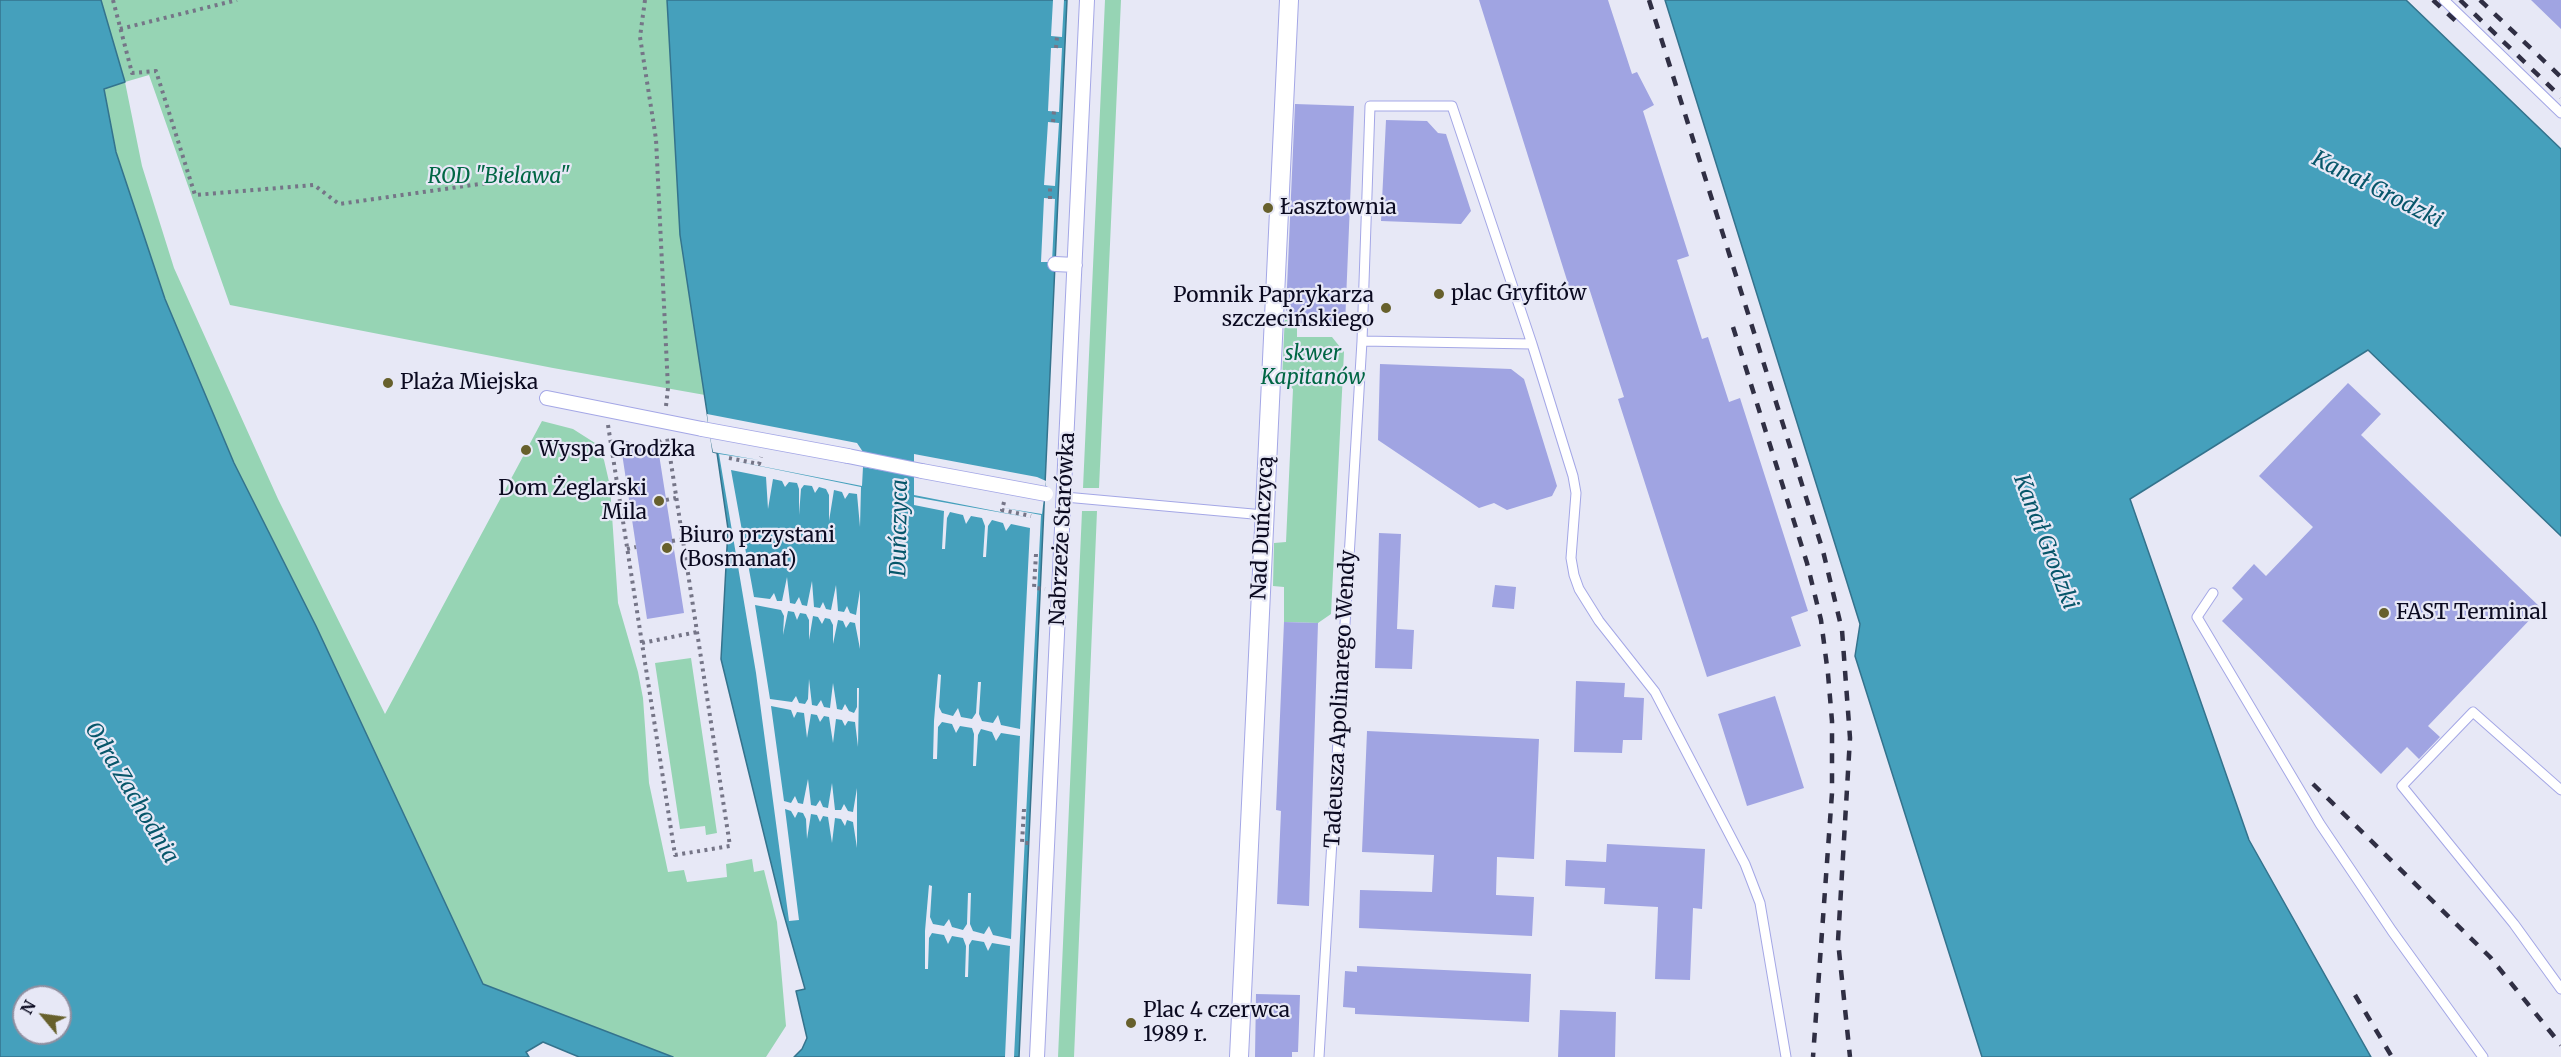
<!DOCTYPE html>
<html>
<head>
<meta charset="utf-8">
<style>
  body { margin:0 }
  #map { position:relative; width:2561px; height:1057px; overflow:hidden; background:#e7e8f6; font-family:Merriweather,serif }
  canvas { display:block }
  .north { position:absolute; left:12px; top:985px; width:60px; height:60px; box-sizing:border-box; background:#e7e8f6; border:2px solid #8f8fa0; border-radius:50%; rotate:299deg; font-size:16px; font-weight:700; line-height:24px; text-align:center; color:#0b0a20 }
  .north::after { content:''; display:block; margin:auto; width:21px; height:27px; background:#67602c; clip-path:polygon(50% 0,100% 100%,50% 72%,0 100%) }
</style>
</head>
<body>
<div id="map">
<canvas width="2561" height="1057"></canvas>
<div class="north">N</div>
</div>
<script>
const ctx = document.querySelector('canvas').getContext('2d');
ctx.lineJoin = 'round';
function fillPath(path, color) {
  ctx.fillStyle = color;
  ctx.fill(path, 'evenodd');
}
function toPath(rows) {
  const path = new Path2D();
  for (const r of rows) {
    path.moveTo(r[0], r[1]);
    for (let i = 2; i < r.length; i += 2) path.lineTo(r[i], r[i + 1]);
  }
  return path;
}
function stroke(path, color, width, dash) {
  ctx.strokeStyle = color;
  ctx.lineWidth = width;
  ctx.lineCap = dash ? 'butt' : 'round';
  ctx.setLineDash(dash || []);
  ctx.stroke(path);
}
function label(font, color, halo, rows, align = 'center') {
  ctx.font = font + ' Merriweather,serif';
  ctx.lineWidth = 4.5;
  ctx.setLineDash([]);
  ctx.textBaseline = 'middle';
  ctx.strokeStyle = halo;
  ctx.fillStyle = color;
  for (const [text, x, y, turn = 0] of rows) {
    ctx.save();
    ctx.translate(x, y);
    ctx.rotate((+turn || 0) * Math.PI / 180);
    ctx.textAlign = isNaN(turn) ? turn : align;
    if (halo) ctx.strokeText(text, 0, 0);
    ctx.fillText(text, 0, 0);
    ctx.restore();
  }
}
const green = toPath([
  [101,0,693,0,699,354,705,395,553,368,230,305,149,75,125,82,142,166,174,268,278,499,385,714,542,421,573,429,595,443,604,460,610,486,618,603,638,672,643,698,649,783,668,872,684,870,687,882,727,877,726,864,752,859,754,872,764,870,777,922,786,1026,766,1057,673,1057,483,984,316,626,234,463,165,299,116,152,104,89,125,82],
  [1105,0,1121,0,1099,488,1083,488],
  [1285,313,1292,313,1292,318,1297,323,1297,337,1332,337,1344,352,1331,614,1318,623,1284,622,1284,587,1273,586,1274,543,1286,542,1293,389,1282,381],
  [1082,511,1097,511,1074,1057,1058,1057],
  [691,658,717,833,706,835,705,826,680,829,655,663]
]);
const water = toPath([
  [0,0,101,0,125,82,104,89,116,152,165,299,234,463,316,626,483,984,673,1057,579,1057,543,1042,526,1052,529,1057,0,1057,0,0],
  [24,997,60,997,60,1033,24,1033,24,997],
  [667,0,1067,0,1019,1057,794,1057,802,1049,807,1038,796,991,805,989,782,908,721,659,728,529,717,453,713,452,712,445,680,235,667,0],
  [1665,0,2406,0,2561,149,2561,536,2368,350,2130,499,2249,840,2371,1057,1982,1057,1855,656,1860,624,1665,0]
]);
const pier = toPath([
  [1053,0,1064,0,1062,37,1051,36],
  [1051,48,1062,48,1059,112,1048,111],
  [1048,122,1059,123,1055,186,1044,185],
  [1044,198,1055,199,1052,262,1041,262],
  [707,414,857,443,863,452,914,462,914,454,1037,477,1046,481,1042,514,1004,508,1041,515,1014,1057,1005,1057,1010,946,992,943,988,951,984,942,972,940,969,945,968,977,965,977,966,946,963,938,952,936,948,944,944,935,932,933,929,938,928,969,925,969,925,931,929,885,932,886,930,917,933,924,944,926,949,919,952,927,963,930,967,924,968,893,971,893,970,924,973,931,984,934,989,926,993,935,1011,939,1020,736,1001,733,996,741,992,732,981,729,978,735,976,766,973,766,974,734,972,728,960,726,956,733,952,724,942,722,938,727,937,759,933,759,934,721,938,674,941,675,939,707,942,713,953,716,958,708,961,717,972,719,976,713,978,682,981,682,979,714,982,721,993,723,998,715,1001,725,1020,729,1030,528,1011,524,1006,531,1003,523,992,520,988,526,986,557,983,557,985,526,982,518,971,516,966,524,963,515,950,512,947,518,945,549,942,549,944,511,914,505,914,497,1031,518,914,495,914,476,863,467,862,486,730,460,861,487,860,527,857,494,849,493,845,499,842,492,834,490,829,521,829,495,826,489,819,487,815,493,812,486,804,485,801,489,799,515,799,489,797,483,789,482,785,487,782,481,773,479,768,509,766,477,731,470,754,597,770,599,774,593,777,601,782,601,787,577,790,603,795,604,799,597,802,605,807,606,812,581,814,607,820,608,823,602,826,609,831,610,836,585,838,611,844,612,847,606,850,613,856,615,860,590,860,649,855,623,850,622,846,628,843,621,838,620,833,644,833,625,830,619,825,618,822,624,818,617,813,616,809,640,809,620,806,614,800,613,797,620,794,612,788,611,783,635,784,616,781,610,755,605,770,699,792,702,796,696,799,703,805,704,808,699,809,679,812,705,817,706,821,700,824,707,830,708,833,683,837,709,842,710,845,704,849,711,854,713,857,707,857,688,859,688,858,747,855,722,848,721,845,726,842,720,836,719,833,743,829,717,824,716,820,722,817,715,811,714,807,738,804,713,797,712,794,718,791,710,771,706,784,801,791,803,795,796,798,803,803,804,808,779,811,805,816,806,820,800,823,807,828,808,832,783,835,810,841,810,844,804,848,811,853,812,857,788,857,848,853,822,847,820,845,826,841,819,835,818,832,843,828,817,823,816,820,822,817,815,811,814,807,839,806,819,803,813,798,812,795,818,791,811,785,809,799,920,789,921,756,673,719,454,759,460,713,452,710,437,707,437,705,422,708,422]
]);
const building = toPath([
  [1479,0,1608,0,1632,74,1637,72,1654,105,1643,111,1689,256,1677,260,1702,339,1708,337,1729,402,1740,398,1808,611,1791,617,1801,646,1707,677,1618,399,1624,397,1589,288,1571,293],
  [2531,0,2561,0,2561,29],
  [1295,104,1354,106,1345,325,1297,323,1286,310],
  [1386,120,1427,121,1438,133,1446,134,1471,211,1461,224,1381,221],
  [1380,364,1511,369,1524,379,1557,486,1552,496,1507,510,1494,503,1479,508,1378,440],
  [2348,383,2381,414,2361,435,2541,608,2428,726,2440,737,2419,759,2407,747,2381,774,2222,621,2243,599,2232,588,2254,564,2266,576,2313,527,2259,476],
  [620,440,658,448,684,613,647,619],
  [1379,533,1401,534,1397,629,1414,630,1412,669,1375,668],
  [1495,585,1516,587,1514,609,1492,607],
  [1284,622,1318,623,1309,906,1277,904,1281,811,1276,810],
  [1576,681,1625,683,1624,697,1644,698,1642,740,1623,740,1622,753,1574,752],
  [1775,696,1804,788,1747,806,1718,714],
  [1367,731,1539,739,1534,859,1497,857,1496,895,1534,897,1532,936,1359,928,1360,890,1432,892,1434,855,1362,852],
  [1607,844,1705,849,1702,909,1693,908,1690,980,1655,979,1658,907,1604,904,1605,888,1565,886,1566,860,1606,862],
  [1357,966,1531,974,1529,1022,1355,1014,1355,1008,1343,1007,1345,971,1357,972],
  [1256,994,1300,995,1298,1052,1292,1052,1292,1057,1255,1057],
  [1560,1010,1616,1012,1615,1057,1558,1057]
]);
const path = toPath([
  [113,0,132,73,156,71,195,195,314,185,339,204,522,178],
  [645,0,640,37,656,139,668,388,666,406],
  [120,29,237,0],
  [1056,48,1057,36],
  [1053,122,1054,111],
  [1050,199,1050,186],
  [608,425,675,855,730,846,667,437],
  [653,447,664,438],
  [729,458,759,464,761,457],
  [666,500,676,498],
  [1004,502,1002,510,1031,516],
  [672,541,683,539],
  [627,549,636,547],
  [1036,554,1034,588,1045,589],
  [642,643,697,632],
  [1024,809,1022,843,1032,843]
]);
const service = toPath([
  [2444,0,2561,113],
  [1532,344,1362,341,1370,106,1452,106,1532,344,1573,476,1576,493,1571,558,1574,575,1579,589,1599,621,1655,692,1745,864,1760,903,1786,1057],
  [1065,497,1264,515],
  [2213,593,2197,617,2320,824,2392,931,2483,1057],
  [2561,790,2473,712,2402,786,2514,924,2561,989],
  [1319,1057,1362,341]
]);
const pedestrian = toPath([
  [1055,264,1075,265],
  [547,398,702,429],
  [848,456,922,471],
  [1037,1057,1087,0]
]);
const minor = toPath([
  [1239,1057,1289,0]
]);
const rail = toPath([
  [1649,0,1823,551,1842,630,1850,738,1838,941,1850,1057],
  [2433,0,2460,25],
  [2460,0,2561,97],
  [2480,0,2561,77],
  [1733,327,1807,563,1821,620,1828,674,1832,721,1832,793,1813,1057],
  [2313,784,2490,957,2561,1045],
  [2355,995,2392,1057]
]);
const pedestrianBridge = toPath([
  [702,429,848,456],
  [922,471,1046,494]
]);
const markers = [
  [1268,208,6,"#67602c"],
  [1439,294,6,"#67602c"],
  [1386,308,6,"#67602c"],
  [388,383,6,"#67602c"],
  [526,450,6,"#67602c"],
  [659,501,6,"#67602c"],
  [667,548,6,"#67602c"],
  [2384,613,6,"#67602c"],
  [1131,1023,6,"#67602c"]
];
const parkNames = [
  ["ROD \"Bielawa\"",499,177],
  ["skwer",1313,354],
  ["Kapitanów",1313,378]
];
const poiNames = [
  ["Łasztownia",1280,208],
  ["plac Gryfitów",1451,294],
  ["Pomnik Paprykarza",1374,296,"right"],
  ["szczecińskiego",1374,320,"right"],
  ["Plaża Miejska",400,383],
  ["Wyspa Grodzka",538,450],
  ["Dom Żeglarski",647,489,"right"],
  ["Mila",647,513,"right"],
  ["Biuro przystani",679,536],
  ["(Bosmanat)",679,560],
  ["FAST Terminal",2396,613],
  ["Plac 4 czerwca",1143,1011],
  ["1989 r.",1143,1035]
];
const streetNames = [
  ["Nad Duńczycą",1263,528,-87],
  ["Nabrzeże Starówka",1063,529,-87],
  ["Tadeusza Apolinarego Wendy",1341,699,-87]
];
const waterNames = [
  ["Kanał Grodzki",2377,190,27],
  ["Duńczyca",900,528,-89],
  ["Kanał Grodzki",2045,542,69],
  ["Odra Zachodnia",131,793,59]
];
fillPath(green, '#96d4b4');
fillPath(water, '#45a0bc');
stroke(water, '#34738d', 1.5);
fillPath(pier, '#e7e8f6');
fillPath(building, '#a0a4e2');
stroke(service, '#a4a7e6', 11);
stroke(pedestrian, '#a4a7e6', 16);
stroke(minor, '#a4a7e6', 20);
stroke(path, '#757587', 4, [3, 4.5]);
stroke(service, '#fff', 9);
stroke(pedestrian, '#fff', 14);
stroke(minor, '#fff', 18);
stroke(rail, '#302f44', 4.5, [10, 10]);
stroke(pedestrianBridge, '#a4a7e6', 16, []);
stroke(pedestrianBridge, '#fff', 14);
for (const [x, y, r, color] of markers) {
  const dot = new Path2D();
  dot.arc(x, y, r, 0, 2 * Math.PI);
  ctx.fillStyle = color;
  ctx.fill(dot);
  stroke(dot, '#e7e8f6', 2);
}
label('italic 21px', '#064', '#e7e8f6', parkNames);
label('21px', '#0b0a20', '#e7e8f6', poiNames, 'left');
label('21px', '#0b0a20', '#e7e8f6', streetNames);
label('italic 22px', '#07566a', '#e7e8f6', waterNames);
</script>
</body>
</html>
